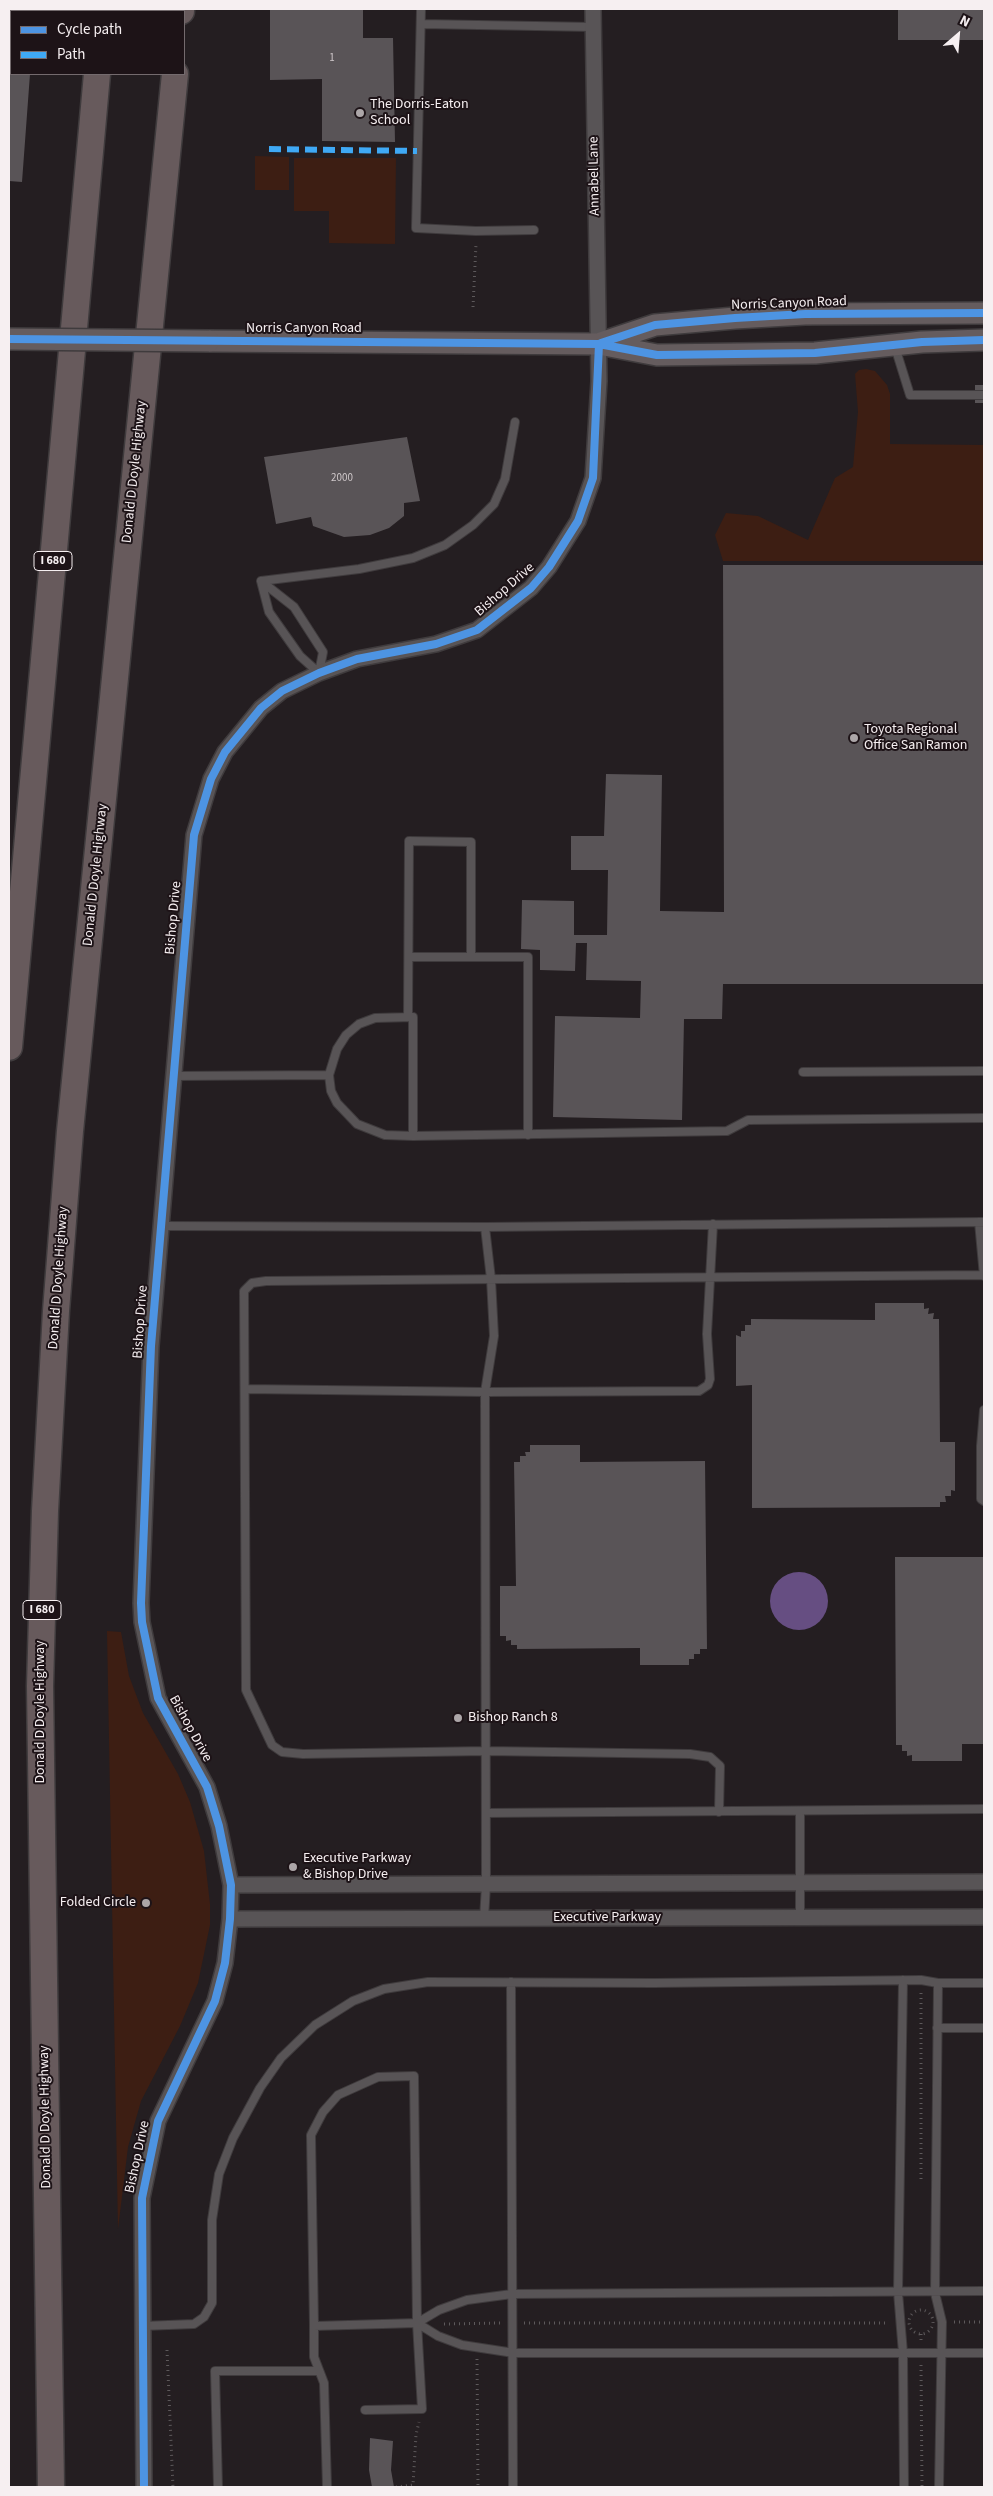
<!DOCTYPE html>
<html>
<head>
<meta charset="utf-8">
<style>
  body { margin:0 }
  #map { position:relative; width:993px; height:2496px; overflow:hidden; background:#241e21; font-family:"Source Sans 3",sans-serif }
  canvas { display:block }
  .frame { position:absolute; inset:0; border:10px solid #f6eff1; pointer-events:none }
  .legend { position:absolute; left:10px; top:10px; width:175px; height:65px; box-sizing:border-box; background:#1d1317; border:1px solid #746b6e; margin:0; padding:6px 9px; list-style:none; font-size:15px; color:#f6eff1 }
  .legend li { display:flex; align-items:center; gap:10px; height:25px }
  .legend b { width:25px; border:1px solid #746b6e }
  .north { position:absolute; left:933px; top:10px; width:50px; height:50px; -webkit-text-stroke:4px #1d1317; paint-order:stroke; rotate:27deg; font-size:14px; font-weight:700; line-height:20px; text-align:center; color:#f6eff1 }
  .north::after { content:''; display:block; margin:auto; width:18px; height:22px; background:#f6eff1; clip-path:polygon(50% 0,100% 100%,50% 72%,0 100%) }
</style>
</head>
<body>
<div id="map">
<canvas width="993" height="2496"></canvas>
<div class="frame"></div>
<ul class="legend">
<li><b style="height:6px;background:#4d94e3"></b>Cycle path</li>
<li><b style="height:6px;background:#3fa9f5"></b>Path</li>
</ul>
<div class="north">N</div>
</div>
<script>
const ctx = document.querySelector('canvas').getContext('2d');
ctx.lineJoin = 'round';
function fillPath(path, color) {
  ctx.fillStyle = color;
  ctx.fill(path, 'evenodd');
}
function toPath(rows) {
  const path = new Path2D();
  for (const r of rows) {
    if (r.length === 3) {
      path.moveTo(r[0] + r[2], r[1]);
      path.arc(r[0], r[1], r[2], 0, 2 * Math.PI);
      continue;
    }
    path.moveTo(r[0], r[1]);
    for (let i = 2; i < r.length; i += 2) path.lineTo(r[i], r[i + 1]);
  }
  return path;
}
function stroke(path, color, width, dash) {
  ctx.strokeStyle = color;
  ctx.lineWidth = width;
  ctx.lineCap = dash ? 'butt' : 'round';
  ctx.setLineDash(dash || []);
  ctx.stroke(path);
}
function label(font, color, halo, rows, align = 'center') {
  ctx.font = font + ' "Source Sans 3",sans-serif';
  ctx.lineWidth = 4;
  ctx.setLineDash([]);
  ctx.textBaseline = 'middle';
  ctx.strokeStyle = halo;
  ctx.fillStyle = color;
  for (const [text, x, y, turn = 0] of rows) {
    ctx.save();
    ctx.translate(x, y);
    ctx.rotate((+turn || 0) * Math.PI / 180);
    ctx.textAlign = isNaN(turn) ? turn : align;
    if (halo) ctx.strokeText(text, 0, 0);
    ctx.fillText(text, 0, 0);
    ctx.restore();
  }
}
const green = toPath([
  [255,156,289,157,289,190,255,190],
  [294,158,396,158,395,244,329,243,329,211,294,211],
  [866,369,875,371,887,385,890,394,890,444,984,445,984,561,723,561,715,535,726,513,758,516,808,540,835,478,853,467,858,412,855,374,859,370],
  [107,1631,121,1632,129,1676,143,1713,178,1774,190,1802,204,1851,210,1904,210,1925,198,1983,180,2026,141,2101,128,2147,118,2229]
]);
const water = toPath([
  [799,1601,29]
]);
const building = toPath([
  [9,9,34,9,34,11,11,11,11,74,30,74,22,182,9,181],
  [270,9,363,9,363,38,393,38,395,142,322,141,322,79,270,80],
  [898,9,984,9,984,40,898,40],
  [975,385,984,385,984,403,975,403],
  [407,437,420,501,404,503,404,516,389,528,370,535,344,537,313,526,311,517,276,524,264,457],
  [723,565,984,565,984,984,723,984,722,1019,684,1019,682,1120,553,1117,555,1016,640,1018,641,981,586,980,587,943,576,943,575,971,540,970,540,950,521,949,522,900,574,901,574,935,607,935,608,870,571,870,571,836,604,836,606,774,662,775,660,911,724,912],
  [875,1303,924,1303,924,1309,929,1308,928,1314,934,1313,933,1319,939,1319,940,1442,955,1442,955,1491,951,1490,951,1496,945,1496,946,1502,940,1502,940,1507,752,1508,752,1385,736,1386,736,1335,741,1337,741,1331,745,1331,745,1325,751,1325,751,1319,875,1320],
  [530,1445,580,1445,580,1462,705,1461,707,1649,700,1649,700,1654,694,1654,694,1659,689,1659,689,1665,640,1665,640,1648,517,1649,517,1645,511,1645,511,1640,506,1641,506,1636,500,1636,500,1586,516,1586,514,1462,520,1462,520,1456,526,1456,525,1452,530,1452],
  [895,1557,984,1557,984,1744,962,1744,962,1761,912,1761,912,1755,907,1756,907,1751,902,1751,902,1745,896,1745],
  [370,2438,393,2441,391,2470,394,2487,372,2487,369,2470]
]);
const path = toPath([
  [473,307,476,244],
  [921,1993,921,2179],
  [921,2322,12],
  [954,2322,984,2322],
  [524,2323,888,2323],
  [444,2324,501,2323],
  [921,2334,921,2342],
  [167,2350,173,2487],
  [477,2359,478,2487],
  [921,2365,922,2487],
  [396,2487,413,2485,416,2435,419,2422]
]);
const lane = toPath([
  [421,9,416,228,476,231,534,230],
  [421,24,593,27],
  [895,347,910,395,984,395],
  [261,581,359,569,413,558,445,545,473,525,494,504,505,479,515,422],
  [261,581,294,607,323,652,319,673],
  [261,581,269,612,300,656,319,673],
  [410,957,528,957,528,1135],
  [408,1017,409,841,471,842,471,957],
  [803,1072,984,1071],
  [173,1076,329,1075,337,1049,346,1035,359,1024,375,1018,413,1017,413,1136,385,1135,357,1124,337,1103,331,1091,329,1075],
  [413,1136,727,1131,748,1120,984,1118],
  [979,1222,984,1276],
  [160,1226,485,1227,984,1222],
  [245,1389,485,1392,699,1391,708,1385,710,1379,707,1334,713,1224],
  [984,1410,981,1446,981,1499,984,1501],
  [719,1812,720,1766,710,1757,690,1754,486,1751,303,1754,282,1752,272,1745,246,1690,244,1291,252,1283,266,1281,984,1275],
  [486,1813,984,1809],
  [800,1917,800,1811],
  [484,1919,486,1885,485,1392,494,1336,491,1279,485,1227],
  [903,1980,898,2292,903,2353,904,2487],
  [511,1982,513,2487],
  [938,1983,935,2293,942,2322,939,2487],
  [937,2028,984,2028],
  [417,2323,438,2336,462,2345,514,2353,984,2353],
  [143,2326,194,2324,204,2317,212,2303,212,2220,219,2174,233,2138,260,2088,281,2058,315,2025,353,2001,384,1989,428,1982,654,1983,921,1980,938,1983,984,1983],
  [314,2326,314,2357,324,2383,327,2487],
  [365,2410,422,2409,417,2323,414,2076,378,2077,338,2095,323,2112,311,2135,314,2326,417,2323,439,2310,467,2300,512,2294,984,2291],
  [218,2487,215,2371,319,2371]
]);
const street = toPath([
  [231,1885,984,1882],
  [230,1919,984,1917],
  [144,2487,142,2198,158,2121,215,2001,225,1963,230,1919,231,1885,219,1826,207,1787,158,1698,142,1622,141,1603,151,1346,194,835,211,779,225,752,261,708,282,691,319,673,357,659,436,644,477,630,531,588,549,567,578,521,593,478,599,381,593,9]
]);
const secondary = toPath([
  [209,341,599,344,657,355,815,353,922,342,984,340],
  [601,343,655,325,735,318,805,314,984,313]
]);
const highway = toPath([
  [103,11,103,9],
  [181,11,181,9],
  [9,1047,97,74],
  [51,2487,40,1686,45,1511,56,1311,70,1131,175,74]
]);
const secondaryBridge = toPath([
  [9,339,209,341]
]);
const quiet = toPath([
  [269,149,417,151]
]);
const cycleway = toPath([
  [9,339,599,344,657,355,815,353,922,342,984,340],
  [601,343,655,325,735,318,805,314,984,313],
  [144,2487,142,2198,158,2121,215,2001,225,1963,230,1919,231,1885,219,1826,207,1787,158,1698,142,1622,141,1603,151,1346,194,835,211,779,225,752,261,708,282,691,319,673,357,659,436,644,477,630,531,588,549,567,578,521,593,478,599,344]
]);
const markers = [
  [360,113,5,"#aca6a8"],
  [854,738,5,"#aca6a8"],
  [458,1718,5,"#aca6a8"],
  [293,1867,5,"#aca6a8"],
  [146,1903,5,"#aca6a8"]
];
const numberNames = [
  ["1",332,59],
  ["2000",342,479]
];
const shields = [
  [53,561,38],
  [42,1610,38]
];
const shieldNames = [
  ["I 680",53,561],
  ["I 680",42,1610]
];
const poiNames = [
  ["The Dorris-Eaton",370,105],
  ["School",370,121],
  ["Toyota Regional",864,730],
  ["Office San Ramon",864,746],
  ["Bishop Ranch 8",468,1718],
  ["Executive Parkway",303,1859],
  ["& Bishop Drive",303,1875],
  ["Folded Circle",136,1903,"right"]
];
const streetNames = [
  ["Annabel Lane",595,176,-91],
  ["Norris Canyon Road",789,304,-2],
  ["Norris Canyon Road",304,329],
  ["Donald D Doyle Highway",135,472,-84],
  ["Bishop Drive",505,590,-41],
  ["Donald D Doyle Highway",96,875,-84],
  ["Bishop Drive",174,918,-85],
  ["Donald D Doyle Highway",59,1278,-86],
  ["Bishop Drive",141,1322,-86],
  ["Donald D Doyle Highway",41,1712,-90],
  ["Bishop Drive",190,1729,61],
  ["Executive Parkway",607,1918],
  ["Donald D Doyle Highway",46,2117,-91],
  ["Bishop Drive",138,2157,-78]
];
fillPath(green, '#3d1e13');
fillPath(water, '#664e82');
fillPath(building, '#595457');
stroke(lane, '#3f3b3d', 10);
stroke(street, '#3f3b3d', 18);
stroke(secondary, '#3f3b3d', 24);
stroke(highway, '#3f3b3d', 29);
stroke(path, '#5d595b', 3, [1, 4]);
stroke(lane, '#585456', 8);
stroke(street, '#585456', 15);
stroke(secondary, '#655c5e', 21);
stroke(highway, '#675a5c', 26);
stroke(secondaryBridge, '#3f3b3d', 24, []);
stroke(secondaryBridge, '#655c5e', 21);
stroke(quiet, '#3fa9f5', 6, [12, 6]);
stroke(cycleway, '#4d94e3', 8);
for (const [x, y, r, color] of markers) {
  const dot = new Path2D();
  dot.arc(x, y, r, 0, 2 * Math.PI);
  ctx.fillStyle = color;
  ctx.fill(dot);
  stroke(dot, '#1d1317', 2);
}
label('11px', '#cfc8ca', null, numberNames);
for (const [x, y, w] of shields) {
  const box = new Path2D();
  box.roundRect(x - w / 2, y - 9.5, w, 19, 4);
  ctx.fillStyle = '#1d1317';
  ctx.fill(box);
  stroke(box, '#f6eff1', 1);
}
label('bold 12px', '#f6eff1', null, shieldNames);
label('14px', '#f6eff1', '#1d1317', poiNames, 'left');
label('14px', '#f6eff1', '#1d1317', streetNames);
</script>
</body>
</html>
